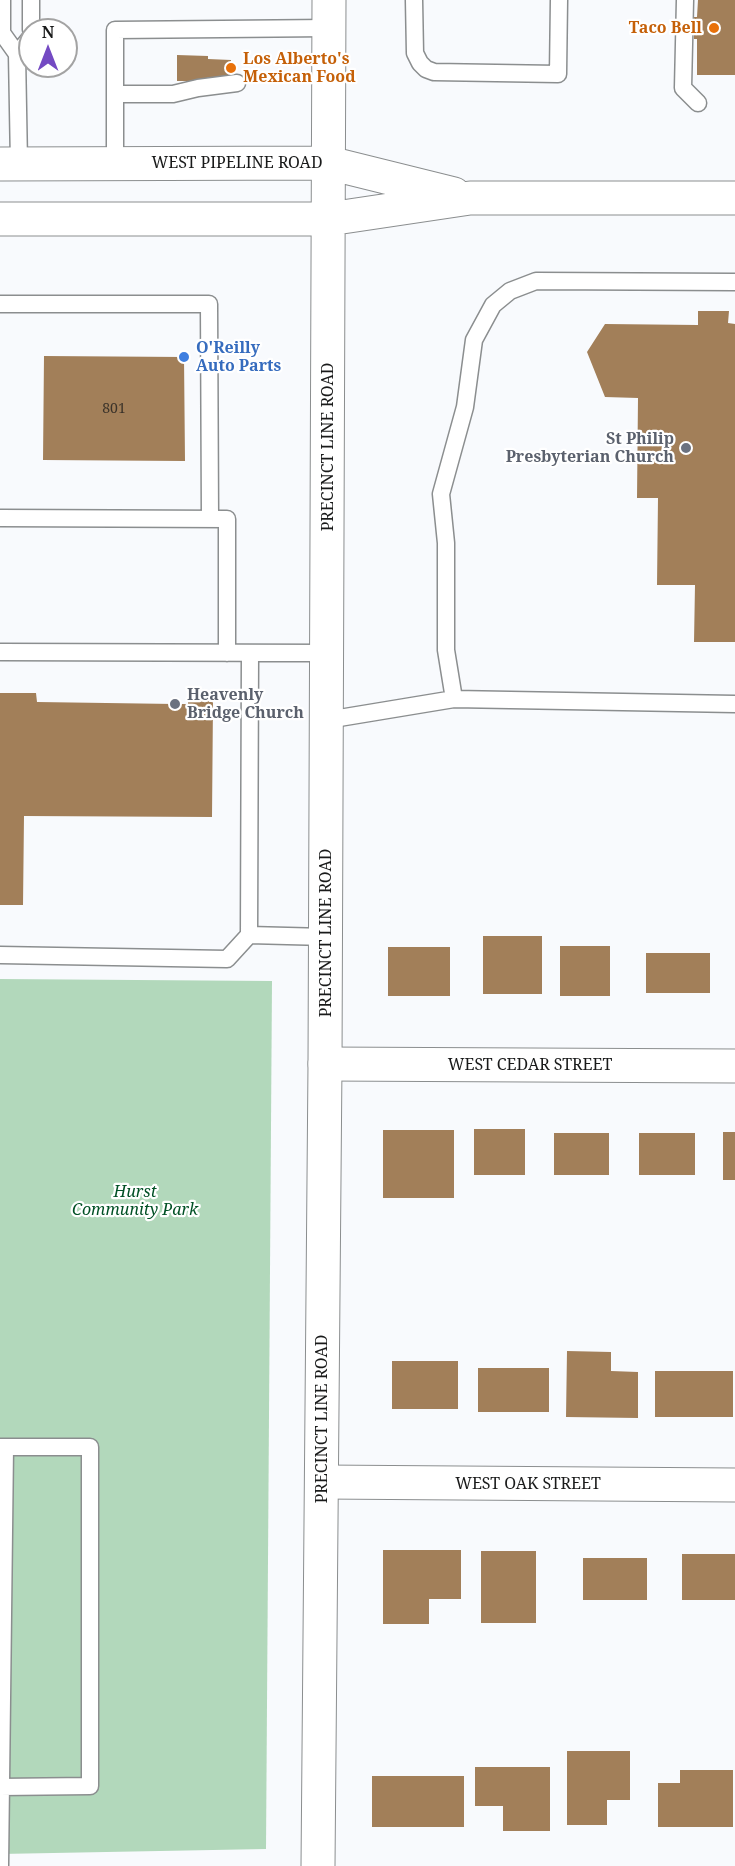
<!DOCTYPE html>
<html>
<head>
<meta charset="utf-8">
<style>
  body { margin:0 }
  #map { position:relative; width:735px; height:1866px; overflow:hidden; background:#f8fafd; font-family:"Noto Serif",serif }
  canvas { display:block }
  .north { position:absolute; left:18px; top:18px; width:60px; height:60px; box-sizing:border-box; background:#fff; border:2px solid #a3a3a3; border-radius:50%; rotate:0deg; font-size:16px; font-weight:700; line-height:24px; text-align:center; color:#191a1a }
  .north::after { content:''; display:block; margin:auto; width:21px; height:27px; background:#744ac3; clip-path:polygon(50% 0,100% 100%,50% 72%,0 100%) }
</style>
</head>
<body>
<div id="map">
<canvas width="735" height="1866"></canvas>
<div class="north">N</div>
</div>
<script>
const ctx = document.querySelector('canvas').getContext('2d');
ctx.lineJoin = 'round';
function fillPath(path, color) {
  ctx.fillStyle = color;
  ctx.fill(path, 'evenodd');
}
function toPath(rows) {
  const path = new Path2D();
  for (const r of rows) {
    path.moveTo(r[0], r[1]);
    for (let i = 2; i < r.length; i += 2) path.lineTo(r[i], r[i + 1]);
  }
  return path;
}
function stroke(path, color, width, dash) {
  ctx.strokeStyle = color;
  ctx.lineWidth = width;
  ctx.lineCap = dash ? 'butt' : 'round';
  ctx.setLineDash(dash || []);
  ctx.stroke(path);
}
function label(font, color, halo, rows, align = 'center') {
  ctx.font = font + ' "Noto Serif",serif';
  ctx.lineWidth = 4.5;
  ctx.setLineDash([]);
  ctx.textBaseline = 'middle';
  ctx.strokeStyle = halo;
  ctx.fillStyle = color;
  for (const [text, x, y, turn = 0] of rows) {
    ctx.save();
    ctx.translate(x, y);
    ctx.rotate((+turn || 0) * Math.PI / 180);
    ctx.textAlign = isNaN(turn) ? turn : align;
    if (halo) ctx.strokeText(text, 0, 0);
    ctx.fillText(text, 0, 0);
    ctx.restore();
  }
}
const green = toPath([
  [0,979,272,981,266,1849,0,1854]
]);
const building = toPath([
  [698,0,735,0,735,75,697,75,697,39,694,39,694,17,697,17],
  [177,55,208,56,208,59,231,60,231,77,208,77,207,81,177,81],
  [698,311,729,311,728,323,735,324,735,642,694,642,695,585,657,585,658,498,637,498,638,398,605,397,587,352,605,324,698,325],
  [44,356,184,357,185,461,43,460],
  [0,693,36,693,37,702,175,704,188,704,188,695,209,695,209,702,213,702,212,817,24,816,23,905,0,905],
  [483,936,542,936,542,994,483,994],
  [560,946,610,946,610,996,560,996],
  [388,947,450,947,450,996,388,996],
  [646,953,710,953,710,993,646,993],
  [474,1129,525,1129,525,1175,474,1175],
  [383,1130,454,1130,454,1198,383,1198],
  [723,1132,735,1132,735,1180,723,1180],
  [554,1133,609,1133,609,1175,554,1175],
  [639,1133,695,1133,695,1175,639,1175],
  [567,1351,611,1352,611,1371,638,1372,638,1418,566,1417],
  [392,1361,458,1361,458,1409,392,1409],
  [478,1368,549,1368,549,1412,478,1412],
  [655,1371,733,1371,733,1417,655,1417],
  [383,1550,461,1550,461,1599,429,1599,429,1624,383,1624],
  [481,1551,536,1551,536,1623,481,1623],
  [682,1554,735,1554,735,1600,682,1600],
  [583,1558,647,1558,647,1600,583,1600],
  [567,1751,630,1751,630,1800,607,1800,607,1825,567,1825],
  [475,1767,550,1767,550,1831,503,1831,503,1806,475,1806],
  [680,1770,733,1770,733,1827,658,1827,658,1783,680,1783],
  [372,1776,464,1776,464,1827,372,1827]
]);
const service = toPath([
  [2,0,2,33,17,54],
  [31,0,31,30],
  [414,0,415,53,420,63,426,69,434,72,558,74,559,0],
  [685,0,683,88,698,103],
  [115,94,173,94,198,88,237,83],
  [19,164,17,54,30,38],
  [115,164,115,30,329,28],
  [0,304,209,304,210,519],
  [0,518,227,519,227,653],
  [0,652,327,653],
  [250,653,249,935,326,937],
  [454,699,446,650,446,543,441,494,465,407,474,340,493,305,510,291,536,281,735,282],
  [327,720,454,699,735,704],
  [0,955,227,959,249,935],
  [0,1447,90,1447,90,1786,0,1787],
  [0,1866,5,1447]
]);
const minor = toPath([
  [325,1064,735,1066],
  [322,1482,735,1485]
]);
const secondary = toPath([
  [0,164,329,163,454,194],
  [0,219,329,219,470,198,735,198],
  [318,1866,325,1064,329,0]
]);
const markers = [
  [714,28,6,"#e8710a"],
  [231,68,6,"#e8710a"],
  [184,357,6,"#3f7fe0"],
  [686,448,6,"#6b7280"],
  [175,704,6,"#6b7280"]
];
const numberNames = [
  ["801",114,409]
];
const foodNames = [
  ["Taco Bell",702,28],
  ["Los Alberto's",243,59,"left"],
  ["Mexican Food",243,77,"left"]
];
const streetNames = [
  ["WEST PIPELINE ROAD",237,163],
  ["PRECINCT LINE ROAD",328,447,-90],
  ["PRECINCT LINE ROAD",326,933,-90],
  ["WEST CEDAR STREET",530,1065],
  ["PRECINCT LINE ROAD",322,1419,-90],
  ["WEST OAK STREET",528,1484]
];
const shopNames = [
  ["O'Reilly",196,348],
  ["Auto Parts",196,366]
];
const worshipNames = [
  ["St Philip",674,439],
  ["Presbyterian Church",674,457],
  ["Heavenly",187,695,"left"],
  ["Bridge Church",187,713,"left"]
];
const parkNames = [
  ["Hurst",135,1192],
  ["Community Park",135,1210]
];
fillPath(green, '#b2d8bb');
fillPath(building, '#a27f59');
stroke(service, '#8b8e8f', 19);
stroke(minor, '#8b8e8f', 35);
stroke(secondary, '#8b8e8f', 35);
stroke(service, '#fff', 16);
stroke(minor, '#fff', 33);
stroke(secondary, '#fff', 33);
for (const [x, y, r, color] of markers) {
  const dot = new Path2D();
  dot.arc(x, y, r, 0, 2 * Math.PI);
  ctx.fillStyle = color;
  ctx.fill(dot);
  stroke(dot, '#fff', 2);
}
label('14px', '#3b332a', null, numberNames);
label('bold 16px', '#c56008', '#fff', foodNames, 'right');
label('16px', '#191a1a', '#fff', streetNames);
label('bold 16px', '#366cbe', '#fff', shopNames, 'left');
label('bold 16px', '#5b616d', '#fff', worshipNames, 'right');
label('italic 16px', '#005025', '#fff', parkNames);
</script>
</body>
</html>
